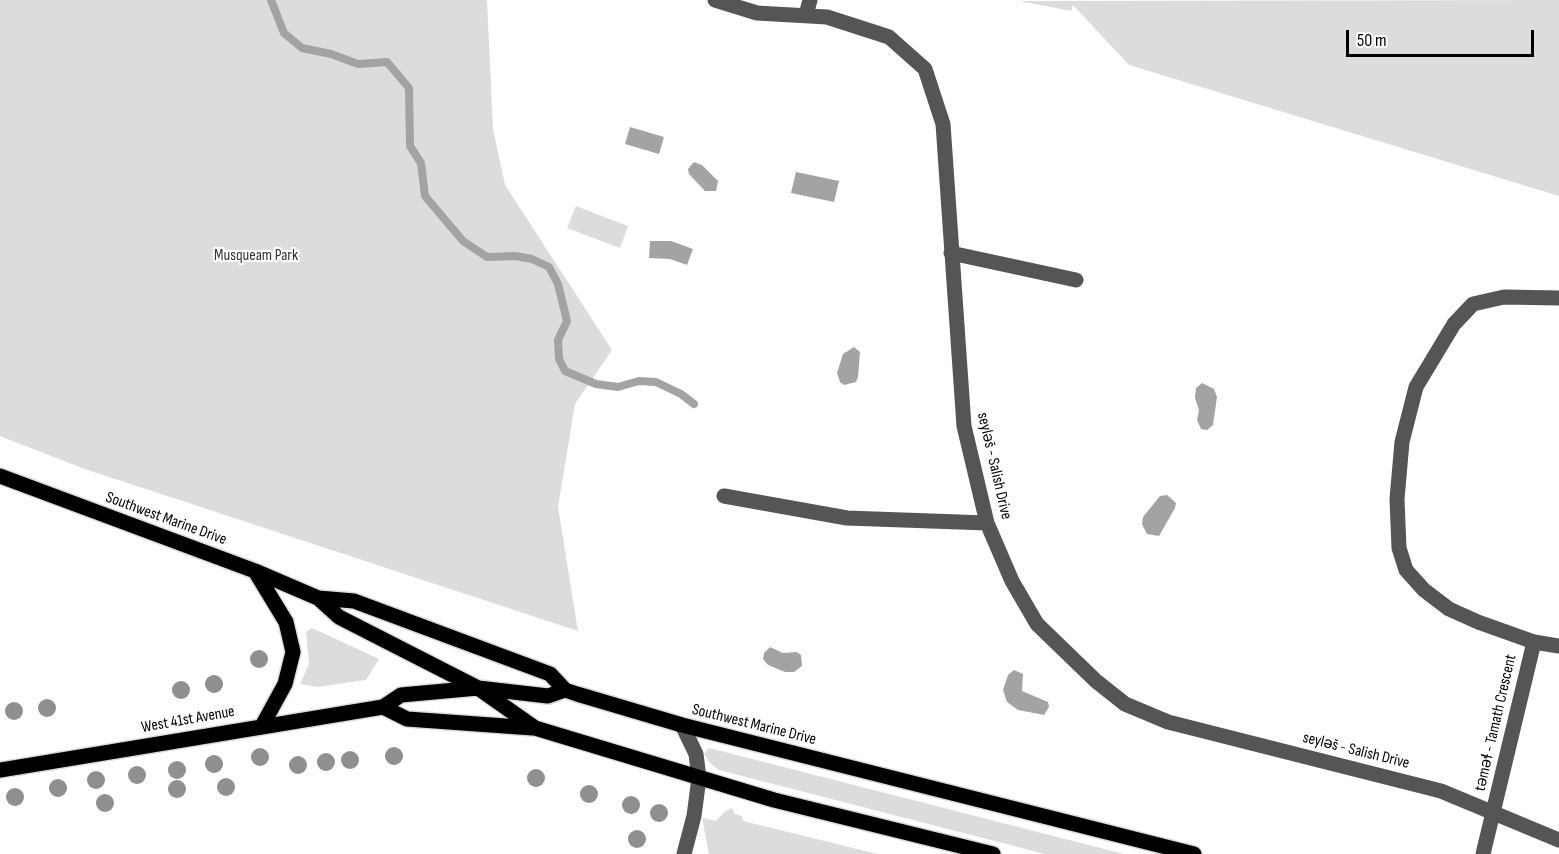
<!DOCTYPE html>
<html>
<head>
<meta charset="utf-8">
<style>
  body { margin:0 }
  #map { position:relative; width:1559px; height:854px; overflow:hidden; background:#fff; font-family:"Sofia Sans Condensed",sans-serif }
  canvas { display:block }
  .scale { position:absolute; left:1346px; top:30px; width:188px; height:27px; box-sizing:border-box; border:3px solid #000; border-top:0; padding-left:8px; font-size:18px; line-height:21px; white-space:nowrap; color:#000; -webkit-text-stroke:4px #fff; paint-order:stroke }
</style>
</head>
<body>
<div id="map">
<canvas width="1559" height="854"></canvas>
<div class="scale">50 m</div>
</div>
<script>
const ctx = document.querySelector('canvas').getContext('2d');
ctx.lineJoin = 'round';
function fillPath(path, color) {
  ctx.fillStyle = color;
  ctx.fill(path, 'evenodd');
}
function toPath(rows) {
  const path = new Path2D();
  for (const r of rows) {
    path.moveTo(r[0], r[1]);
    for (let i = 2; i < r.length; i += 2) path.lineTo(r[i], r[i + 1]);
  }
  return path;
}
function stroke(path, color, width, dash) {
  ctx.strokeStyle = color;
  ctx.lineWidth = width;
  ctx.lineCap = dash ? 'butt' : 'round';
  ctx.setLineDash(dash || []);
  ctx.stroke(path);
}
function label(font, color, halo, rows, align = 'center') {
  ctx.font = font + ' "Sofia Sans Condensed",sans-serif';
  ctx.lineWidth = 4.5;
  ctx.setLineDash([]);
  ctx.textBaseline = 'middle';
  ctx.strokeStyle = halo;
  ctx.fillStyle = color;
  for (const [text, x, y, turn = 0] of rows) {
    ctx.save();
    ctx.translate(x, y);
    ctx.rotate((+turn || 0) * Math.PI / 180);
    ctx.textAlign = isNaN(turn) ? turn : align;
    if (halo) ctx.strokeText(text, 0, 0);
    ctx.fillText(text, 0, 0);
    ctx.restore();
  }
}
const green = toPath([
  [0,0,487,0,493,129,505,185,612,350,575,404,558,507,578,631,82,468,0,436],
  [1559,0,1559,196,1129,65,1073,5,1071,11,1019,1],
  [576,206,628,226,620,248,567,228],
  [312,628,379,659,366,680,317,687,300,684,309,664,306,632],
  [709,748,713,749,1124,854,1045,854,719,770,710,763,704,754],
  [732,808,735,814,742,816,743,821,878,854,709,854,702,818,716,821,724,812]
]);
const water = toPath([
  [630,127,664,137,659,154,625,144],
  [694,162,702,165,718,181,716,191,705,191,689,174,688,169],
  [796,172,839,181,834,202,791,193],
  [650,241,671,241,693,249,687,265,670,259,649,258],
  [854,347,860,352,858,377,856,382,844,385,840,382,837,373,843,354],
  [1202,383,1214,389,1217,397,1213,425,1207,430,1201,429,1197,420,1199,410,1195,398,1196,388],
  [1167,495,1176,503,1175,508,1159,536,1147,534,1142,524,1143,517,1160,496],
  [770,647,783,653,797,652,801,655,802,666,794,672,785,672,768,665,763,659,764,653],
  [1014,670,1023,674,1022,691,1048,702,1049,707,1044,715,1018,710,1007,702,1003,690,1008,675]
]);
const stream = toPath([
  [271,0,284,33,302,48,331,54,358,64,387,62,409,88,410,146,421,163,425,196,463,241,487,257,515,256,532,259,549,267,558,284,567,321,558,340,559,359,565,371,596,384,618,387,639,381,656,382,681,394,694,404]
]);
const minor = toPath([
  [715,0,757,13,827,17,889,37,925,69,943,124,964,426,987,523,1012,581,1037,624,1096,681,1125,704,1168,722,1441,791,1559,840],
  [806,15,810,0],
  [951,253,1076,280],
  [1559,298,1504,297,1473,304,1454,324,1416,387,1402,442,1397,499,1399,548,1406,570,1424,590,1449,609,1478,622,1534,642,1559,646],
  [724,496,847,518,987,523],
  [682,725,696,754,699,778,694,816,684,854],
  [1483,854,1534,642]
]);
const major = toPath([
  [0,476,255,571,318,598,354,601,550,674,565,690,577,694,682,725,1194,854],
  [255,571,286,622,293,652,285,684,262,726],
  [318,598,339,617,478,688,535,728,774,800,993,854],
  [383,707,407,719,533,728],
  [0,770,383,707,401,695,478,688,548,696,565,690]
]);
const trees = [
  [259,659],
  [214,684],
  [181,690],
  [47,708],
  [14,711],
  [394,756],
  [260,757],
  [350,760],
  [326,762],
  [214,764],
  [298,765],
  [177,770],
  [137,775],
  [536,778],
  [96,780],
  [226,787],
  [58,788],
  [177,789],
  [589,794],
  [15,797],
  [105,803],
  [631,805],
  [659,813],
  [637,839]
];
const parkNames = [
  ["Musqueam Park",256,256]
];
const streetNames = [
  ["seyləš - Salish Drive",994,466,77],
  ["Southwest Marine Drive",166,519,20],
  ["West 41st Avenue",188,720,-10],
  ["təməɬ - Tamath Crescent",1496,723,-77],
  ["Southwest Marine Drive",754,725,14],
  ["seyləš - Salish Drive",1356,751,14]
];
fillPath(green, '#dcdcdc');
fillPath(water, '#a3a3a3');
stroke(stream, '#a3a3a3', 8);
stroke(major, '#dbdbdb', 18);
stroke(minor, '#555', 15);
stroke(major, '#000', 15);
ctx.fillStyle = '#8f8f8f';
for (const [x, y] of trees) {
  ctx.beginPath();
  ctx.arc(x, y, 9, 0, 2 * Math.PI);
  ctx.fill();
}
label('16px', '#333', '#fff', parkNames);
label('16px', '#000', '#fff', streetNames);
</script>
</body>
</html>
